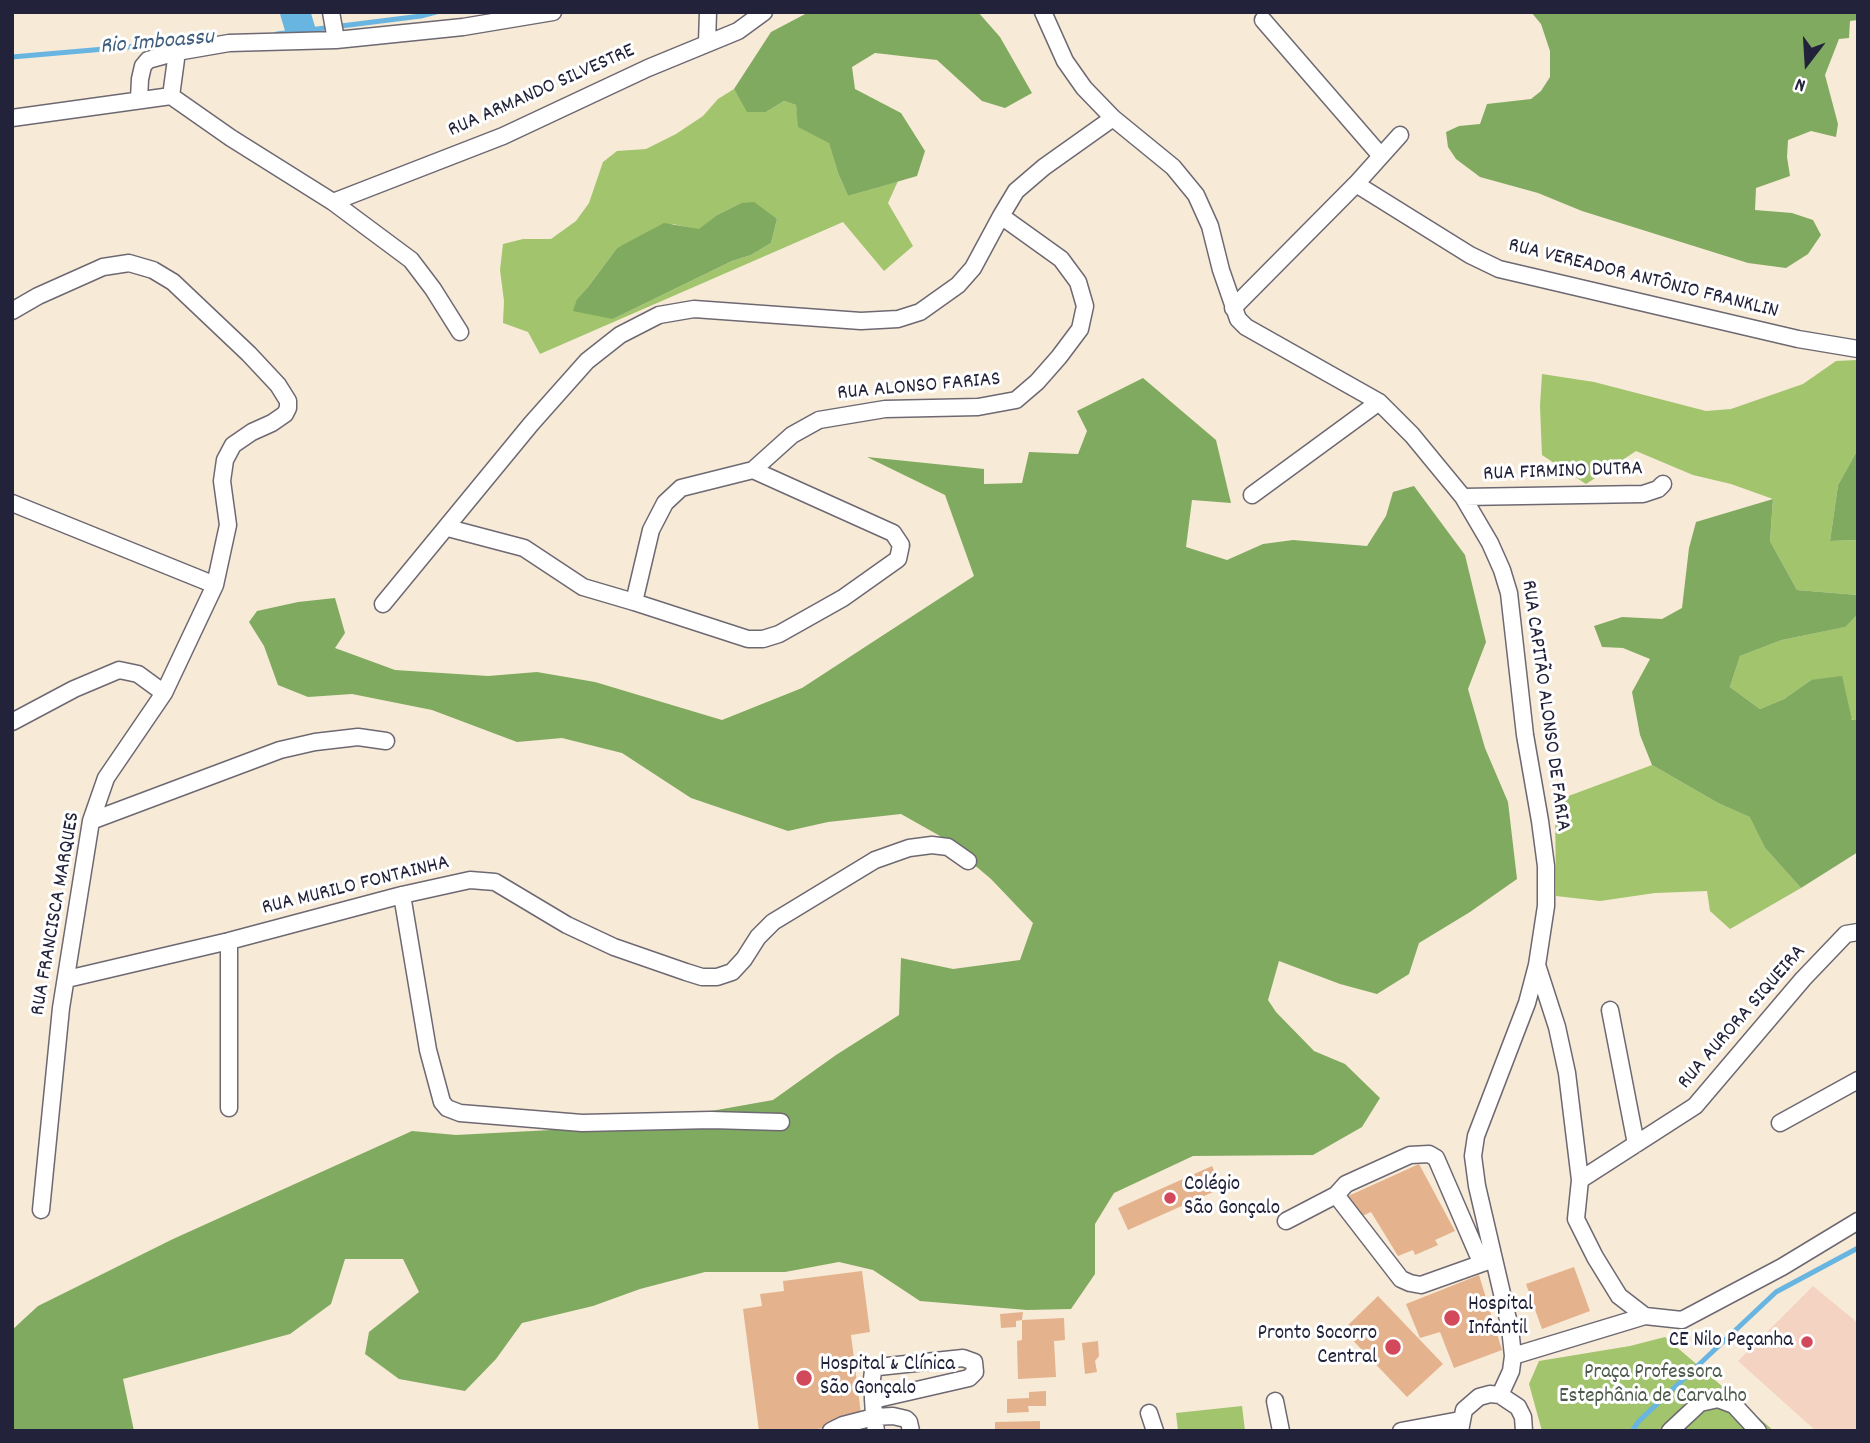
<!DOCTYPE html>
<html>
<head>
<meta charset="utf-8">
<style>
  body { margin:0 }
  #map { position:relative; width:1870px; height:1443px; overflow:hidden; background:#f7ead7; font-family:Dekko,sans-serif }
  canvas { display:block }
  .frame { position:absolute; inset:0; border:14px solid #22223b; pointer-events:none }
  .north { position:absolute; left:1772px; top:28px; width:70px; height:70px; -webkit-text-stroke:5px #fff; paint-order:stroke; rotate:197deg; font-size:19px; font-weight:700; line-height:28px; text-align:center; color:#22223b }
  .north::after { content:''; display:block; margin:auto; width:24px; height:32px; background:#22223b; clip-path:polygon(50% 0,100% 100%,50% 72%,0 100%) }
</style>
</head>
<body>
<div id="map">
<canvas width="1870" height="1443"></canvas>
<div class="frame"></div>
<div class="north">N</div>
</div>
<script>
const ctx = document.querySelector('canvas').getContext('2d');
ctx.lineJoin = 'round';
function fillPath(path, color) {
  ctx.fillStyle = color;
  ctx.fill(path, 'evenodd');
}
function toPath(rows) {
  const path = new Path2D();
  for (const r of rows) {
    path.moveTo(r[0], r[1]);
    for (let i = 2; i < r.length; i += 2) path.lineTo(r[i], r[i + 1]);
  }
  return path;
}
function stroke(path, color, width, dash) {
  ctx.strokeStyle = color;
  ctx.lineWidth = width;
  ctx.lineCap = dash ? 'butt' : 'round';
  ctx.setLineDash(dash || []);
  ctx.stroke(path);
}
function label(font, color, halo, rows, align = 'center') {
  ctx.font = font + ' Dekko,sans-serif';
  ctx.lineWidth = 6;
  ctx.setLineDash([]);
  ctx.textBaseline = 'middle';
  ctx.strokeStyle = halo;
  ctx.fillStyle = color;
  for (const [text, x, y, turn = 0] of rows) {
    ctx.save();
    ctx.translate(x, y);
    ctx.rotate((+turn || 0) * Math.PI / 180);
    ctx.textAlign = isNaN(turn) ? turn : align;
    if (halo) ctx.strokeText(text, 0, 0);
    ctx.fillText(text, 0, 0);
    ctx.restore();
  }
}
const built = toPath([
  [1813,1286,1858,1323,1858,1431,1816,1431,1738,1361]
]);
const green = toPath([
  [734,89,748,112,766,112,784,101,796,105,799,127,829,142,838,173,848,196,898,181,888,203,913,246,884,271,843,222,540,354,528,332,503,323,504,301,500,270,503,244,523,239,551,239,576,221,589,203,603,162,617,151,646,149,676,134,703,116,718,99],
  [741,203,777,219,771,243,751,255,732,261,613,319,577,299,588,287,617,248,673,224,699,230,717,215],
  [1858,360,1858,449,1838,485,1830,541,1858,540,1858,595,1797,590,1770,541,1773,499,1731,484,1693,475,1636,451,1586,484,1542,455,1540,406,1542,374,1594,382,1706,411,1731,409,1803,384,1836,361],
  [1858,614,1858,720,1853,720,1811,680,1784,699,1760,709,1730,687,1740,656,1782,640,1844,627],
  [1652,765,1718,803,1751,817,1765,848,1801,888,1730,929,1710,911,1707,891,1655,893,1600,901,1556,896,1555,801],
  [1665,1337,1774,1431,1542,1431,1529,1384,1539,1361,1630,1346],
  [1242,1406,1245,1431,1178,1431,1176,1413]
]);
const forest = toPath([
  [809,12,978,12,1000,37,1032,93,1005,108,982,101,937,60,875,53,852,67,855,89,901,113,925,151,917,176,848,196,838,173,829,143,798,127,796,105,784,101,766,112,747,112,734,89,771,32],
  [1531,12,1858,12,1858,20,1850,21,1849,38,1839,39,1825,75,1838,124,1836,137,1811,131,1788,140,1787,157,1790,176,1756,188,1755,210,1792,213,1813,220,1821,235,1808,254,1786,268,1748,263,1582,211,1538,193,1480,177,1456,159,1448,147,1446,132,1459,126,1480,124,1487,104,1531,99,1541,91,1550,77,1550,51,1541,24],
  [754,202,777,219,771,243,751,255,732,261,613,319,573,311,577,299,588,287,617,248,664,223,699,229,717,215,741,203],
  [1143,378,1216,440,1231,503,1192,500,1186,547,1227,560,1263,544,1293,540,1367,546,1386,516,1393,492,1414,486,1465,555,1486,642,1468,689,1485,748,1508,802,1517,879,1470,912,1419,943,1409,974,1377,994,1340,984,1279,961,1268,1000,1276,1012,1314,1051,1345,1064,1380,1098,1362,1127,1313,1155,1193,1156,1114,1193,1095,1224,1095,1274,1071,1309,1027,1310,920,1301,873,1270,839,1262,785,1272,705,1272,640,1289,593,1306,522,1323,496,1359,465,1391,399,1379,365,1354,369,1332,419,1292,403,1259,345,1259,331,1304,290,1334,123,1379,134,1431,12,1431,12,1330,38,1306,173,1239,412,1131,456,1135,627,1126,773,1100,836,1055,899,1015,901,958,953,969,1020,960,1033,923,991,879,940,836,901,814,828,822,788,831,691,798,622,753,562,738,517,742,432,710,352,694,308,697,278,685,264,646,249,622,257,611,298,602,335,598,345,633,335,648,395,670,488,676,537,672,595,682,722,720,802,688,974,576,945,495,867,457,984,469,984,484,1022,483,1029,452,1078,454,1087,431,1077,411],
  [1858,449,1858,540,1830,541,1838,485],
  [1773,499,1770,541,1797,590,1858,595,1858,614,1845,627,1782,640,1740,656,1730,687,1760,709,1784,699,1811,680,1842,676,1852,720,1858,720,1858,852,1801,888,1765,848,1750,817,1718,803,1652,765,1640,735,1632,692,1650,659,1623,648,1602,647,1594,626,1622,617,1662,619,1682,608,1689,548,1696,522]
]);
const stream = toPath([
  [277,34,421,16,436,12],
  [12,57,197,41],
  [1632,1431,1639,1421,1776,1292,1858,1248]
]);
const river = toPath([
  [295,12,301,32]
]);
const building = toPath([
  [1419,1164,1455,1231,1435,1240,1438,1245,1415,1255,1413,1250,1398,1256,1371,1212,1358,1218,1346,1197],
  [1212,1166,1222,1188,1128,1230,1118,1208],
  [1574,1267,1590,1311,1542,1329,1526,1284],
  [862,1271,870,1332,851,1335,862,1422,804,1431,759,1431,743,1309,762,1306,760,1294,784,1291,783,1281],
  [1479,1275,1502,1350,1454,1368,1440,1332,1420,1338,1406,1304],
  [1378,1296,1443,1364,1407,1397,1343,1330],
  [1023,1312,1022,1320,1016,1321,1016,1327,1001,1328,1000,1314],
  [1064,1318,1065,1340,1054,1341,1056,1377,1018,1379,1017,1341,1022,1340,1022,1320],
  [1098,1341,1099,1356,1095,1361,1097,1372,1085,1374,1082,1343],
  [1046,1391,1046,1406,1028,1406,1029,1412,1007,1413,1007,1399,1029,1398,1029,1392],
  [1040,1421,1040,1431,995,1431,995,1422]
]);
const minor = toPath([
  [331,12,336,40],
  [1043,12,1065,61,1084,88,1113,118,1173,167,1196,195,1210,226,1221,270,1238,319,1246,327,1379,402,1412,435,1463,497,1490,543,1502,570,1509,593,1525,735,1540,821,1546,866,1546,906,1537,965,1527,1003,1476,1136,1473,1156,1477,1186,1510,1328,1513,1356,1511,1371,1500,1395],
  [1263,20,1381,156],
  [707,43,708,12],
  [171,96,177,52],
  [139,99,140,79,143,66,148,60,177,52,229,43,336,40,463,27,553,12],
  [12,118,171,96,231,138,333,202,411,260,433,289,460,332],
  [1356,184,1470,255,1499,269,1798,339,1858,349],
  [333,202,503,136,648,68,738,31,764,12],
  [1233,308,1356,184,1400,135],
  [12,311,38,296,103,267,129,263,153,270,173,282,249,354,278,385,288,401,288,408,285,414,272,423,252,432,233,445,225,460,222,481,228,525,215,585,164,693,106,778,91,821,61,1008,41,1210],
  [1252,495,1379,402],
  [1463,497,1643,494,1658,489,1663,484],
  [12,503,215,585],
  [448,528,524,548,583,587,634,602,651,530,665,503,681,488,753,470],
  [634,602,748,639,763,639,779,634,843,598,898,559,901,545,893,533,753,470,792,435,819,420,885,409,978,407,1016,400,1037,382,1059,357,1080,329,1085,306,1078,282,1061,259,1001,216,1016,191,1044,167,1113,118],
  [383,604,531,424,587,361,620,335,659,315,694,309,861,321,898,319,920,312,958,285,973,268,1001,216],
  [12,722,74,689,119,670,138,674,164,693],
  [91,821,280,750,315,742,358,737,386,741],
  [402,895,428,1050,442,1102,447,1108,460,1113,582,1123,711,1120,781,1122],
  [229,941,229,1108],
  [1537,965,1557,1027,1567,1073,1580,1180],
  [67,979,229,941,402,895,470,880,495,882,567,925,614,947,686,972,702,977,717,977,732,972,744,959,758,937,773,922,875,860,909,848,932,845,948,847,968,861],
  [1610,1010,1636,1144],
  [1780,1123,1858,1080],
  [1336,1195,1346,1184,1410,1155,1429,1154,1436,1158,1481,1262],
  [1286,1221,1336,1195,1401,1279,1410,1283,1421,1285,1494,1259],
  [1645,1316,1619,1296,1595,1257,1576,1219,1580,1180,1695,1106,1803,979,1846,934,1858,932],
  [1513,1356,1645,1316,1682,1320,1782,1267,1858,1221],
  [873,1400,969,1378,975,1372,974,1362,963,1358,878,1367,873,1371,872,1379,874,1417,876,1431],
  [1275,1401,1281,1431],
  [1149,1413,1155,1431],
  [831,1431,843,1425,874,1417,893,1416,906,1419,909,1422,911,1431],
  [1401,1431,1460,1420],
  [1460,1431,1464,1410,1479,1397,1490,1394,1500,1395,1518,1407,1523,1417,1524,1431],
  [1670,1431,1700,1403,1718,1399,1734,1405,1758,1431]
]);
const markers = [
  [1170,1198,7,"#d1495b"],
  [1452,1318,9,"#d1495b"],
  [1807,1342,7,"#d1495b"],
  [1393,1347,9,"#d1495b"],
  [804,1378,9,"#d1495b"]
];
const streetNames = [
  ["RUA ARMANDO SILVESTRE",542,92,-24],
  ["RUA VEREADOR ANTÔNIO FRANKLIN",1643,280,14],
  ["RUA ALONSO FARIAS",919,388,-5],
  ["RUA FIRMINO DUTRA",1563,473,-2],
  ["RUA CAPITÃO ALONSO DE FARIA",1544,706,82],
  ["RUA MURILO FONTAINHA",356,887,-14],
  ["RUA FRANCISCA MARQUES",57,914,-80],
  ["RUA AURORA SIQUEIRA",1743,1018,-49]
];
const poiNames = [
  ["Colégio",1184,1186],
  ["São Gonçalo",1184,1210],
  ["Hospital",1468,1306],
  ["Infantil",1468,1330],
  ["Pronto Socorro",1377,1335,"right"],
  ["Central",1377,1359,"right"],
  ["CE Nilo Peçanha",1793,1342,"right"],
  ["Hospital & Clínica",820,1366],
  ["São Gonçalo",820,1390]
];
const parkNames = [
  ["Praça Professora",1653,1374],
  ["Estephânia de Carvalho",1653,1398]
];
const waterNames = [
  ["Rio Imboassu",157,44,-5]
];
fillPath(built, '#f5d3c2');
fillPath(green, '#a1c46d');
fillPath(forest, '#80aa60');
stroke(stream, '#69b5e2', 5);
stroke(river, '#69b5e2', 30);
fillPath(building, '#e4b38d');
stroke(minor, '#6d6872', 19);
stroke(minor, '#fff', 16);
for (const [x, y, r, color] of markers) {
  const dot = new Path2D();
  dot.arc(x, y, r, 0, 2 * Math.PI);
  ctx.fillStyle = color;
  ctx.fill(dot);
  stroke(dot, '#fff', 2.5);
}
label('21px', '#22223b', '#fff', streetNames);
label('21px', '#22223b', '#fff', poiNames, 'left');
label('21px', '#4e5b4c', '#fff', parkNames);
label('italic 23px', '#3e5d7e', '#fff', waterNames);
</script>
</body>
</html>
